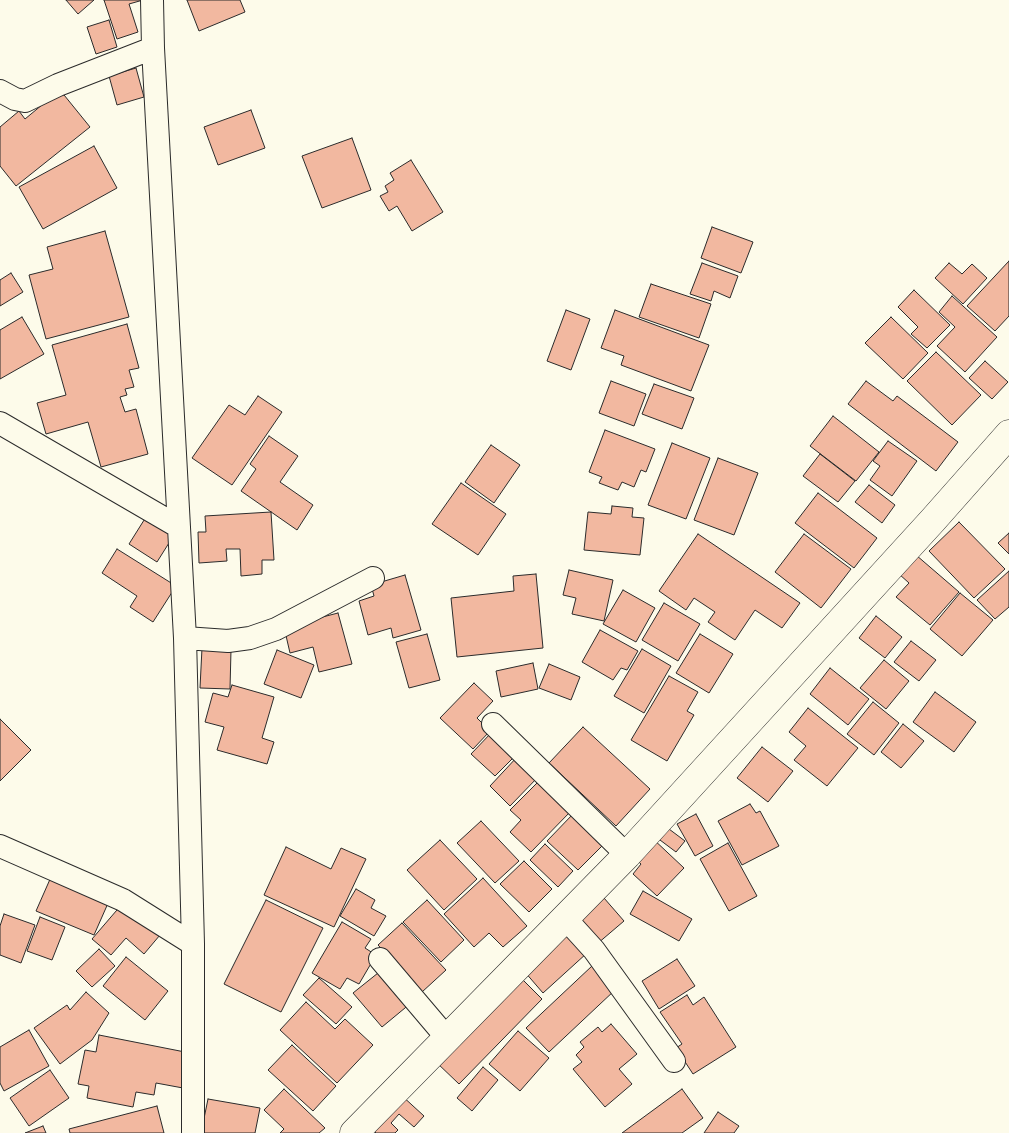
<!DOCTYPE html>
<html>
<head>
<meta charset="utf-8">
<style>
  body { margin:0 }
  canvas { display:block; background:#fdfbea }
</style>
</head>
<body>
<canvas width="1009" height="1133"></canvas>
<script>
const ctx = document.querySelector('canvas').getContext('2d');
ctx.lineJoin = 'round';
function fillPath(path, color) {
  ctx.fillStyle = color;
  ctx.fill(path, 'evenodd');
}
function toPath(rows) {
  const path = new Path2D();
  for (const r of rows) {
    path.moveTo(r[0], r[1]);
    for (let i = 2; i < r.length; i += 2) path.lineTo(r[i], r[i + 1]);
  }
  return path;
}
function stroke(path, color, width, dash) {
  ctx.strokeStyle = color;
  ctx.lineWidth = width;
  ctx.lineCap = dash ? 'butt' : 'round';
  ctx.setLineDash(dash || []);
  ctx.stroke(path);
}
const building = toPath([
  [66,0,94,0,78,14,66,0],
  [104,0,143,0,129,4,138,32,117,39,104,0],
  [187,0,240,0,245,12,199,31,187,0],
  [109,20,117,47,96,54,87,27,109,20],
  [136,68,144,97,117,105,109,76,136,68],
  [60,90,90,127,16,186,0,166,0,127,19,111,25,119,60,90],
  [251,110,265,148,218,165,204,127,251,110],
  [352,138,371,190,322,208,302,156,352,138],
  [94,146,117,188,43,229,19,187,94,146],
  [411,160,443,212,412,231,397,206,389,211,380,196,388,192,385,186,394,180,390,173,411,160],
  [712,227,753,242,741,273,701,258,712,227],
  [105,231,129,317,46,339,29,275,53,269,47,247,105,231],
  [1009,261,1009,316,995,331,967,306,1009,261],
  [702,263,738,276,730,298,714,291,711,301,690,294,702,263],
  [949,263,962,274,972,264,987,278,963,304,935,278,949,263],
  [11,273,23,292,0,306,0,280,11,273],
  [651,284,711,304,699,338,639,317,651,284],
  [914,290,950,325,927,348,911,334,918,327,898,307,914,290],
  [952,296,997,337,965,372,937,346,955,327,939,312,952,296],
  [566,310,590,319,571,370,547,361,566,310],
  [615,310,709,345,691,391,621,365,624,356,601,348,615,310],
  [22,317,44,354,0,379,0,330,22,317],
  [891,317,928,353,903,379,865,343,891,317],
  [127,324,139,368,129,370,134,387,125,389,127,395,120,397,125,412,136,409,148,454,101,467,88,422,46,434,37,403,66,395,52,345,127,324],
  [936,352,981,395,952,425,907,381,936,352],
  [985,361,1008,382,992,399,969,378,985,361],
  [611,381,646,394,634,426,599,413,611,381],
  [866,381,893,401,897,396,958,442,936,471,848,404,866,381],
  [654,384,694,398,682,429,642,414,654,384],
  [258,396,282,412,232,485,192,458,229,405,245,415,258,396],
  [833,416,879,452,856,481,810,446,833,416],
  [605,430,655,449,646,472,641,470,634,487,622,482,618,490,599,483,602,477,589,472,605,430],
  [269,436,298,456,280,482,313,505,297,530,241,491,256,469,250,464,269,436],
  [888,441,917,461,892,496,870,480,880,466,873,461,888,441],
  [672,443,710,458,686,519,648,505,672,443],
  [491,445,520,465,494,503,465,482,491,445],
  [820,454,855,481,838,502,803,476,820,454],
  [718,458,758,473,734,535,694,520,718,458],
  [461,483,506,514,478,555,432,524,461,483],
  [869,485,895,505,882,523,855,502,869,485],
  [818,493,877,538,854,568,795,523,818,493],
  [612,506,633,508,632,517,644,518,640,555,584,550,588,512,611,514,612,506],
  [271,512,274,560,262,560,262,574,241,576,240,549,226,549,227,561,199,563,198,532,206,532,205,516,271,512],
  [146,517,174,535,157,562,129,544,146,517],
  [959,522,1005,569,974,598,929,551,959,522],
  [1009,533,1009,554,998,543,1009,533],
  [698,534,800,603,782,628,755,610,735,640,708,622,715,612,694,598,686,610,659,591,698,534],
  [804,534,851,569,821,608,775,572,804,534],
  [117,549,176,586,153,622,130,607,137,596,102,573,117,549],
  [916,555,959,592,930,625,896,597,909,583,899,574,916,555],
  [569,570,613,580,604,621,572,614,576,598,563,595,569,570],
  [1009,571,1009,607,995,619,977,600,1009,571],
  [536,574,543,648,457,657,451,598,514,591,513,576,536,574],
  [405,575,421,630,393,638,391,628,368,635,359,601,374,596,371,585,405,575],
  [623,590,655,608,636,642,603,624,623,590],
  [960,593,993,620,962,656,930,629,960,593],
  [664,603,700,624,678,661,642,640,664,603],
  [338,613,352,664,319,672,313,647,290,653,284,627,338,613],
  [876,616,902,637,885,658,859,638,876,616],
  [600,630,638,651,627,670,621,668,613,680,582,662,600,630],
  [427,634,440,680,409,688,396,642,427,634],
  [700,634,733,654,709,693,676,673,700,634],
  [911,641,936,660,919,681,894,662,911,641],
  [202,648,231,650,230,689,200,688,202,648],
  [642,649,671,666,644,713,614,696,642,649],
  [277,650,314,665,301,698,264,684,277,650],
  [884,660,909,681,886,709,860,688,884,660],
  [533,663,538,689,501,697,496,671,533,663],
  [549,664,580,677,571,700,539,688,549,664],
  [830,668,869,699,848,725,810,694,830,668],
  [669,676,698,692,687,711,694,715,667,761,631,740,669,676],
  [474,683,493,701,477,718,490,731,473,749,440,718,474,683],
  [232,685,274,697,262,738,274,742,267,764,217,750,224,727,205,722,213,693,228,697,232,685],
  [935,692,976,722,954,752,913,722,935,692],
  [873,702,899,723,874,755,847,734,873,702],
  [808,708,858,748,827,786,794,760,806,746,789,732,808,708],
  [0,719,31,750,0,781,0,719],
  [903,724,924,741,901,768,881,752,903,724],
  [583,727,650,789,616,826,549,763,583,727],
  [492,732,516,755,495,776,471,754,492,732],
  [762,747,793,771,768,802,737,778,762,747],
  [518,756,539,776,510,806,490,786,518,756],
  [539,781,571,811,531,852,510,832,521,820,510,810,539,781],
  [750,804,756,813,760,811,779,846,742,865,718,821,750,804],
  [574,813,606,842,578,870,547,841,574,813],
  [696,814,713,846,695,856,677,824,696,814],
  [481,821,519,861,495,883,457,843,481,821],
  [661,823,685,841,676,852,652,834,661,823],
  [651,837,684,868,657,896,633,874,641,864,632,856,651,837],
  [440,840,477,879,444,910,407,870,440,840],
  [728,843,757,896,729,911,700,859,728,843],
  [545,844,573,871,558,887,530,860,545,844],
  [286,847,331,869,341,848,366,859,334,927,264,895,286,847],
  [524,861,552,889,529,912,500,884,524,861],
  [51,877,109,901,94,935,36,911,51,877],
  [483,878,527,926,503,947,489,933,474,947,444,914,483,878],
  [356,889,375,900,371,908,386,916,374,936,340,916,356,889],
  [643,891,692,919,679,941,630,914,643,891],
  [604,898,624,921,597,944,578,920,604,898],
  [266,900,323,928,281,1012,224,984,266,900],
  [427,900,464,940,441,962,403,922,427,900],
  [123,903,160,935,144,954,126,938,111,955,92,939,123,903],
  [4,914,35,925,21,963,0,955,0,926,4,914],
  [40,917,65,927,52,960,27,951,40,917],
  [342,922,371,939,365,948,376,955,359,984,347,978,340,989,312,973,342,922],
  [402,923,446,970,422,992,378,945,402,923],
  [568,932,587,953,543,993,524,971,568,932],
  [99,949,115,966,92,987,76,971,99,949],
  [126,957,168,991,145,1020,103,986,126,957],
  [677,959,695,986,659,1009,642,981,677,959],
  [592,966,615,990,549,1052,526,1028,592,966],
  [383,969,411,1003,382,1027,353,993,383,969],
  [518,975,542,999,459,1084,435,1061,518,975],
  [319,978,352,1007,336,1024,303,995,319,978],
  [86,992,109,1013,92,1040,60,1064,34,1028,67,1005,70,1010,86,992],
  [687,995,693,1005,704,997,736,1047,693,1074,676,1048,682,1044,660,1012,687,995],
  [306,1002,335,1029,345,1019,373,1045,337,1083,280,1030,306,1002],
  [611,1024,637,1054,619,1069,632,1084,605,1107,573,1069,582,1062,576,1055,584,1047,580,1042,598,1027,602,1032,611,1024],
  [29,1030,49,1066,4,1091,0,1083,0,1047,29,1030],
  [518,1031,549,1058,520,1091,489,1064,518,1031],
  [99,1035,190,1053,183,1088,156,1083,154,1095,136,1092,133,1107,87,1098,89,1086,78,1084,85,1050,96,1052,99,1035],
  [292,1045,336,1086,313,1111,268,1070,292,1045],
  [483,1067,498,1080,472,1111,457,1098,483,1067],
  [50,1070,69,1098,29,1126,10,1098,50,1070],
  [284,1089,325,1128,319,1133,280,1133,284,1129,264,1110,284,1089],
  [682,1089,703,1118,682,1133,622,1133,682,1089],
  [400,1094,424,1116,414,1127,399,1114,391,1123,398,1130,395,1133,376,1133,369,1126,400,1094],
  [208,1099,260,1108,255,1133,201,1133,208,1099],
  [157,1106,164,1133,70,1133,69,1129,157,1106],
  [718,1112,739,1126,734,1133,704,1133,718,1112],
  [43,1126,46,1133,25,1133,43,1126]
]);
const minor = toPath([
  [152,0,153,48,185,638,193,944,193,1133],
  [0,91,15,99,25,101,58,85,153,48],
  [0,423,179,527],
  [185,638,228,641,250,638,276,629,373,578],
  [493,724,627,855],
  [0,846,123,900,193,944],
  [565,918,594,950,674,1061],
  [380,959,447,1038]
]);
const tertiary = toPath([
  [354,1133,627,855,933,520,1009,434]
]);
fillPath(building, '#f2b8a0');
stroke(building, '#2b2b2b', 1);
stroke(minor, '#2b2b2b', 24);
stroke(tertiary, '#2b2b2b', 29);
stroke(minor, '#fdfbea', 22);
stroke(tertiary, '#fdfbea', 28);
</script>
</body>
</html>
